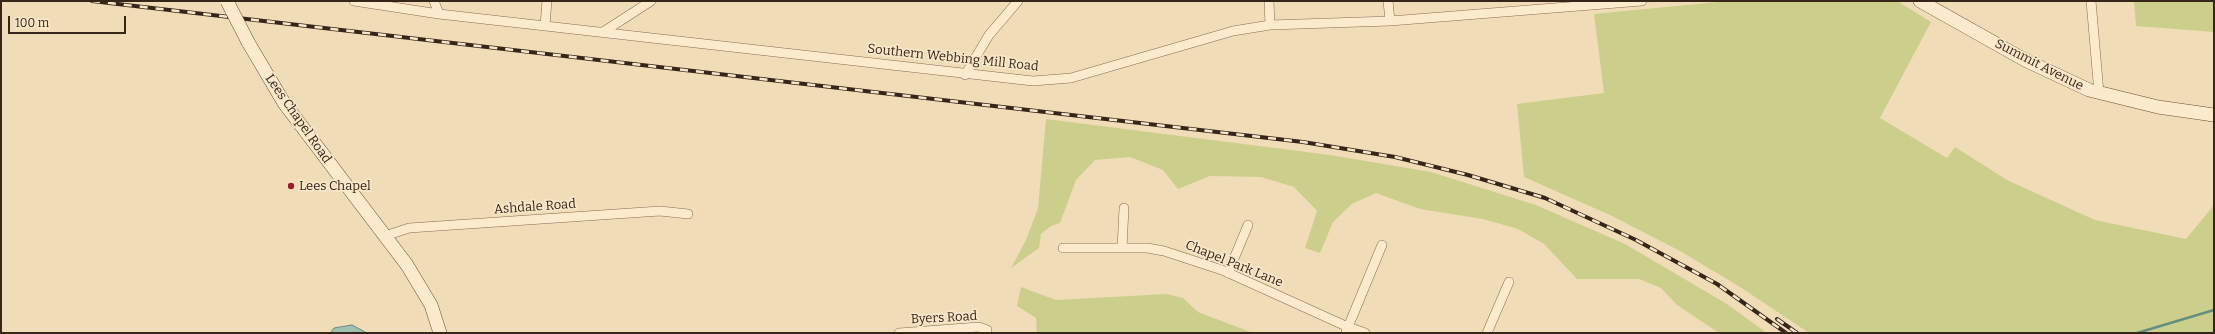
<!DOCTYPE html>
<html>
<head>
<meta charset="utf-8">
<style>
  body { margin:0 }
  #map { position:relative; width:2215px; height:334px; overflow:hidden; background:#f1dcb8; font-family:Bitter,serif }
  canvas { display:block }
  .frame { position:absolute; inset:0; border:2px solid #362519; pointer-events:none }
  .scale { position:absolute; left:8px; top:16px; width:118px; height:18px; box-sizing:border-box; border:2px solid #362519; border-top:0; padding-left:5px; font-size:12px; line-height:14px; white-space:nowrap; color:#362519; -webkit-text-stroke:3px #f8e7c8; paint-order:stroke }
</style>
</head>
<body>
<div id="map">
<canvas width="2215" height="334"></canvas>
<div class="frame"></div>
<div class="scale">100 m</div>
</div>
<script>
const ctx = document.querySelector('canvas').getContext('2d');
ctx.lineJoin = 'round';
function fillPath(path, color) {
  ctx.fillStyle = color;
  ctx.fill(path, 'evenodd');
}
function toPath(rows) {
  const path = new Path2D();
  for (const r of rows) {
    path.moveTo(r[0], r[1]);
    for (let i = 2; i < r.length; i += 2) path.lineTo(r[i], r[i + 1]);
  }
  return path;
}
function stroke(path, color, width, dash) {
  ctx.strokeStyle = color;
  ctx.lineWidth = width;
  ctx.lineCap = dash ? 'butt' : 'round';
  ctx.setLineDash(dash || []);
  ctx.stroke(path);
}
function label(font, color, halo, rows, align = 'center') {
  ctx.font = font + ' Bitter,serif';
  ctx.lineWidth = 3.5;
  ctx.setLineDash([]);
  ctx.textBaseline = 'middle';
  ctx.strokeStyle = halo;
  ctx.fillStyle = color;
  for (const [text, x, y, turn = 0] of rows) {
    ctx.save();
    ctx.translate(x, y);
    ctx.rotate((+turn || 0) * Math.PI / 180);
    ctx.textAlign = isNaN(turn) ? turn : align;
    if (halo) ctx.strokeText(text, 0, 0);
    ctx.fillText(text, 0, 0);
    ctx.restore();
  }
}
const green = toPath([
  [1728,1,1897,1,1931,22,1880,118,1947,158,1955,147,2007,180,2095,220,2186,239,2214,205,2214,333,1809,333,1740,287,1680,251,1612,216,1524,177,1517,104,1604,93,1594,14],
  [2134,1,2214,1,2214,32,2136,26],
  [1046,119,1330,155,1431,172,1536,205,1625,244,1727,304,1767,333,1719,333,1677,305,1661,288,1639,279,1577,279,1544,244,1518,229,1483,219,1420,209,1376,193,1352,204,1333,222,1320,253,1305,248,1317,211,1294,187,1261,177,1210,176,1178,189,1163,170,1130,157,1095,160,1076,180,1060,223,1051,226,1041,234,1039,248,1011,268,1026,240,1038,208],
  [1021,287,1056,300,1167,294,1183,298,1198,312,1253,333,1037,333,1036,318,1017,306]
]);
const water = toPath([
  [352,325,367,333,330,333,334,328,352,325]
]);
const stream = toPath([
  [2137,333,2214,310]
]);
const street = toPath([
  [354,1,439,14,1033,81,1071,78,1233,31,1270,25,1390,21,1642,1],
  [434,1,439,14],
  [1269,1,1270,25],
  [1388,1,1390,21],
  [2091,1,2099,93],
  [545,25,547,1],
  [603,32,651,1],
  [965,75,989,35,1018,1],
  [385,236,409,228,660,211,688,214],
  [1063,248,1147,248,1164,251,1222,270,1348,327,1365,333],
  [1122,248,1124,208],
  [1228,273,1248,225],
  [1346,332,1382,245],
  [899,333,979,327,987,330,987,333],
  [1487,333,1509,282]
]);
const secondary = toPath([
  [1920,1,2025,60,2089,90,2158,107,2214,115],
  [248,42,284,103,407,265,431,305,440,333]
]);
const rail = toPath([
  [92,1,1303,142,1395,157,1468,175,1545,198,1636,240,1717,284,1786,333],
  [1777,319,1797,333]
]);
const secondaryBridge = toPath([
  [227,1,248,42]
]);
const markers = [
  [291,186,4,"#9c1d27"]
];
const streetNames = [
  ["Southern Webbing Mill Road",953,58,6],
  ["Summit Avenue",2039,65,27],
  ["Lees Chapel Road",298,119,55],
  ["Ashdale Road",535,207,-4],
  ["Chapel Park Lane",1234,264,22],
  ["Byers Road",944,318,-3]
];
const poiNames = [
  ["Lees Chapel",299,186]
];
fillPath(green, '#cccf8c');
fillPath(water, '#9ec1b4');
stroke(water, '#658e81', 1);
stroke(stream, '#658e81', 2.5);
stroke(street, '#886b52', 10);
stroke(secondary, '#6a4c36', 14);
stroke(street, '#fceacc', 9);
stroke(secondary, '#fceacc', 13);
stroke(rail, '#362519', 4);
stroke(rail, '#f8e7c8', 2.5, [8]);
stroke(secondaryBridge, '#6a4c36', 14, []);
stroke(secondaryBridge, '#fceacc', 13);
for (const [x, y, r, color] of markers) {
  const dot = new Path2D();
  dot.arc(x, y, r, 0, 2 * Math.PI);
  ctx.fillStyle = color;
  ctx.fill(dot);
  stroke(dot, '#f8e7c8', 1.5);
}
label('13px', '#362519', '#f8e7c8', streetNames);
label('13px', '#362519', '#f8e7c8', poiNames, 'left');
</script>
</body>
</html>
